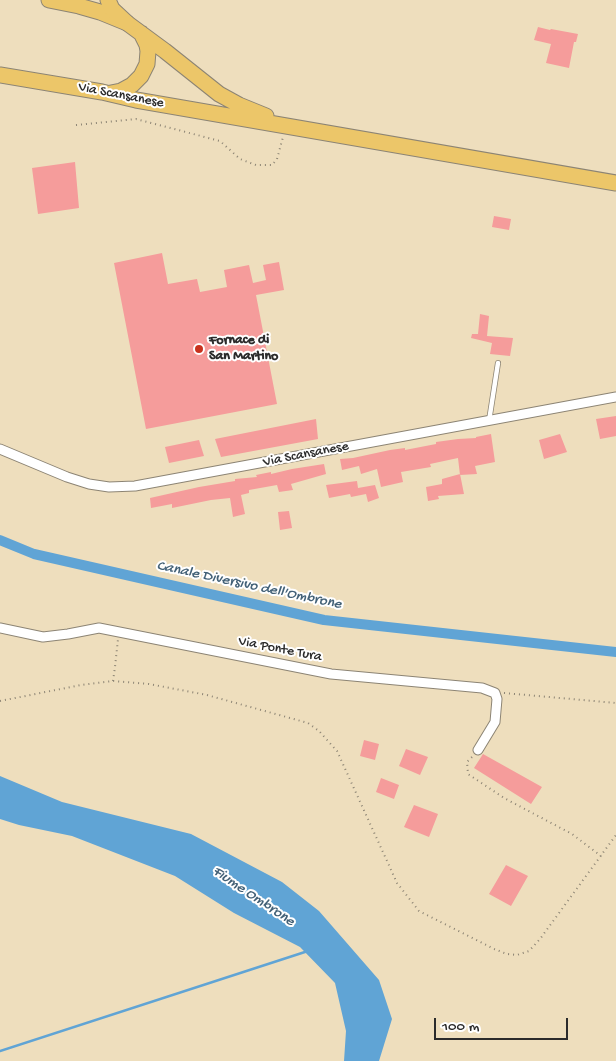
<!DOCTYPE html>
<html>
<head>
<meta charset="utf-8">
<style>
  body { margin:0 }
  #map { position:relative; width:616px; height:1061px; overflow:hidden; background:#eedebd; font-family:"Gochi Hand",sans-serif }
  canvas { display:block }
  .scale { position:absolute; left:434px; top:1018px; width:134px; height:22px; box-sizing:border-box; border:2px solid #2b2b2b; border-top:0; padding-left:6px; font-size:15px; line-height:18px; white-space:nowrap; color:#2b2b2b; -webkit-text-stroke:4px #fff; paint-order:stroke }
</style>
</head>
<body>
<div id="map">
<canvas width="616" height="1061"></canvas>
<div class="scale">100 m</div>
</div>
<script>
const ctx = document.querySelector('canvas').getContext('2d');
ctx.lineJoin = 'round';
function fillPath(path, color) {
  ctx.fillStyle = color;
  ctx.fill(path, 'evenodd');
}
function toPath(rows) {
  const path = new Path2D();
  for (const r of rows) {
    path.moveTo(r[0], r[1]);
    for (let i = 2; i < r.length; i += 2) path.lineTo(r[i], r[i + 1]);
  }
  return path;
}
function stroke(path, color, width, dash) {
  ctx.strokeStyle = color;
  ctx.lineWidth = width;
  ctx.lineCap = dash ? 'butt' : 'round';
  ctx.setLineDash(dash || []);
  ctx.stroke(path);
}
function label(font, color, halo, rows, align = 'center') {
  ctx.font = font + ' "Gochi Hand",sans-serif';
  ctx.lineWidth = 4;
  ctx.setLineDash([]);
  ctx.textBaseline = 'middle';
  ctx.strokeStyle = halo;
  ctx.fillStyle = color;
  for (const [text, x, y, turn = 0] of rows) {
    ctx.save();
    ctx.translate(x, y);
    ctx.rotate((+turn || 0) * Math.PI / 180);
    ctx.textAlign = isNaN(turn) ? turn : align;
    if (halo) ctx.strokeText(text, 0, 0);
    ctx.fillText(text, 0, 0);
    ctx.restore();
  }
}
const water = toPath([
  [0,776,62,802,191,834,282,882,319,911,379,980,392,1019,379,1061,344,1061,346,1031,335,983,300,947,234,913,175,876,72,836,19,825,0,819]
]);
const stream = toPath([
  [0,1051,308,951]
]);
const canal = toPath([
  [0,540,34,554,324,620,616,652]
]);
const building = toPath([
  [538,27,550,30,551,29,578,34,576,42,574,42,569,68,546,63,551,44,534,40],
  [75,162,79,208,38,214,32,168],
  [494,216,511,219,509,230,492,227],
  [162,253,168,284,197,279,200,292,227,287,224,270,249,265,253,283,266,280,263,265,279,262,284,290,256,295,277,404,146,429,114,263],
  [480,314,489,316,487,336,513,338,510,356,490,354,492,343,471,338,472,334,478,334],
  [616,416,616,436,600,439,596,419],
  [316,419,318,439,221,457,215,439],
  [491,434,495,462,475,466,477,474,460,475,458,458,430,464,431,467,401,472,403,482,381,487,377,469,361,474,359,466,342,470,340,459,353,458,390,450,405,448,405,450,436,444,436,442,458,439,476,438,476,437],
  [560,434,567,452,544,459,539,440],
  [199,440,204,456,169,463,165,447],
  [324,464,326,474,291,484,293,490,279,492,277,485,249,490,249,493,241,495,245,514,233,517,230,498,211,500,172,508,172,504,151,508,150,498,199,487,235,481,235,479,257,477,256,475,271,472,271,474,292,469],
  [460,474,464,494,438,496,439,499,428,501,426,487,442,484,442,479],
  [357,481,358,488,375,485,379,498,368,502,366,494,351,497,350,494,329,498,326,485],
  [289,511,292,528,280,530,278,512],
  [364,740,379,744,375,760,360,756],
  [406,749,428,757,420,775,399,766],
  [483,754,542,787,531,804,474,768],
  [381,778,399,785,394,799,376,792],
  [414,805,438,814,429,837,404,827],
  [506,865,528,876,511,906,489,894]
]);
const path = toPath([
  [76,125,136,119,220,141,240,159,256,165,272,165,277,159,283,137],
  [113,681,115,667,118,639],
  [504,693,616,703],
  [0,701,81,685,113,681,149,684,207,695,308,723,319,731,337,751,397,883,419,911,494,949,507,954,517,955,529,951,540,939,616,835],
  [472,757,467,762,468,774,504,798,572,834,601,856]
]);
const service = toPath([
  [489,421,498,363]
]);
const minor = toPath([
  [0,449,67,477,89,484,109,487,135,486,616,397],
  [0,628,43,637,68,634,99,628,331,674,482,688,495,693,497,699,495,722,478,750]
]);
const primary = toPath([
  [49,0,79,6,100,12,127,23,165,51,219,94,239,105,266,116],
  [0,75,102,92,136,100,616,183],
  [111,93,121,91,132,85,141,76,147,64,148,51,147,45,141,33]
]);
const trunk = toPath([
  [108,0,112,9,127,23]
]);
const markers = [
  [199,349,5,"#c8321e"]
];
const streetNames = [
  ["Via Scansanese",121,96,11],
  ["Via Scansanese",306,455,-11],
  ["Via Ponte Tura",280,650,11]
];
const poiNames = [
  ["Fornace di",209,341],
  ["San Martino",209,357]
];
const waterNames = [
  ["Canale Diversivo dell'Ombrone",249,586,12],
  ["Fiume Ombrone",253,897,34]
];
fillPath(water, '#60a4d5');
stroke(stream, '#60a4d5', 2.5);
stroke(canal, '#60a4d5', 10);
fillPath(building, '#f59c9b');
stroke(service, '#8c8474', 6);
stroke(minor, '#8c8474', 11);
stroke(primary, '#8c8474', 17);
stroke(trunk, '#8c8474', 17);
stroke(path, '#8c8474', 2, [1, 4]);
stroke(service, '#fff', 4.5);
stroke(minor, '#fff', 9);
stroke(primary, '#ecc669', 15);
stroke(trunk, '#ecc669', 15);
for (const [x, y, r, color] of markers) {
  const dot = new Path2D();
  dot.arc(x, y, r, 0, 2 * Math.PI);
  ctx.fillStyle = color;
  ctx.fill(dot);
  stroke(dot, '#fff', 2);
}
label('14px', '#2b2b2b', '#fff', streetNames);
label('bold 14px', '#2b2b2b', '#fff', poiNames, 'left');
label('italic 15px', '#436177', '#fff', waterNames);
</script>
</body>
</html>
